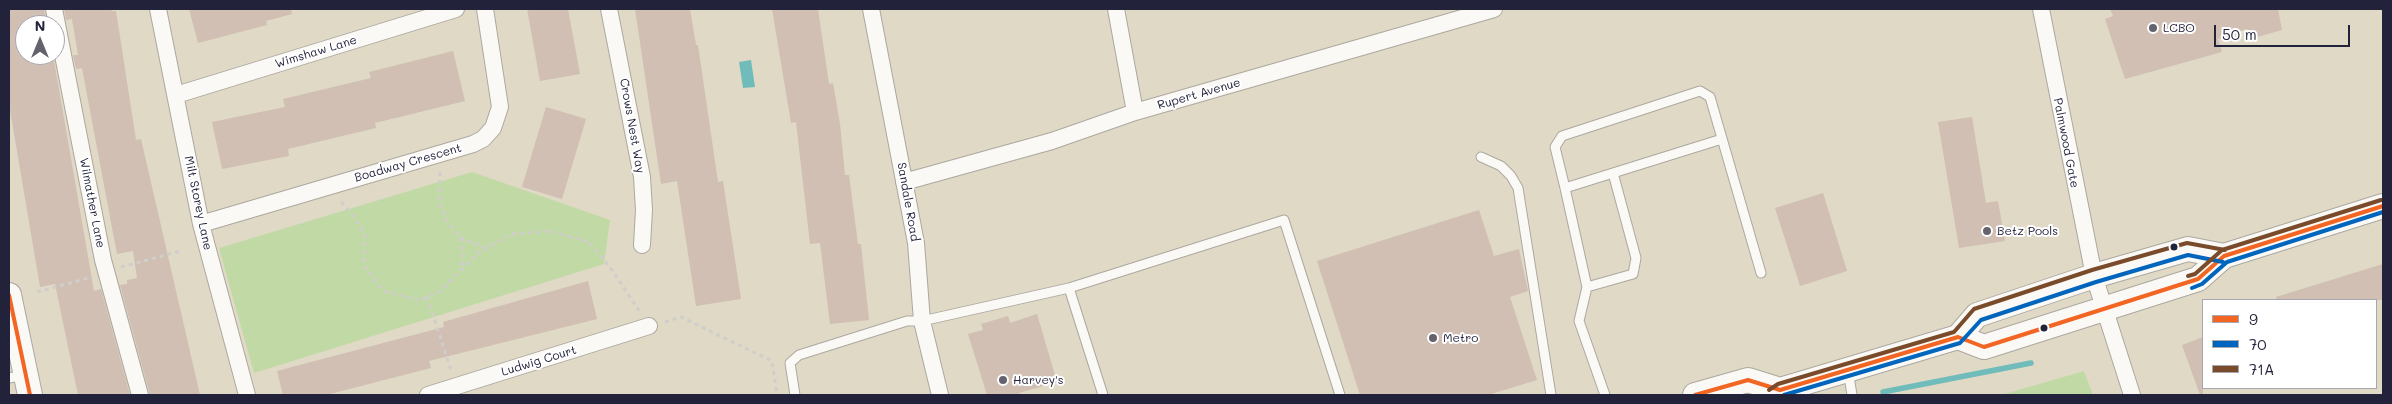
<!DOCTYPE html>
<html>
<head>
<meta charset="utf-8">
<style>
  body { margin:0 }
  #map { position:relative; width:2392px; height:404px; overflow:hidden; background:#e0d9c6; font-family:Mali,sans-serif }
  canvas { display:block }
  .frame { position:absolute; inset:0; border:10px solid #22223b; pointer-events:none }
  .legend { position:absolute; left:2202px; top:299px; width:175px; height:90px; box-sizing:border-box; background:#fff; border:1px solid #a7a7b1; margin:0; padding:6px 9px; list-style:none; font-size:15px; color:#22223b }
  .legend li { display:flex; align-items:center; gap:10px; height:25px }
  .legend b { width:25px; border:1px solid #a7a7b1 }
  .north { position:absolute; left:15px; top:15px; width:50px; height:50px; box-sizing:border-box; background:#fff; border:1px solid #a7a7b1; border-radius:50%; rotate:0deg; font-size:14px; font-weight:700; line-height:20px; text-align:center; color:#22223b }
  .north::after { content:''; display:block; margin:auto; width:18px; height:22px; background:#64626c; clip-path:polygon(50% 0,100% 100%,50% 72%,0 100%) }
  .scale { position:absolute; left:2214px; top:25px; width:136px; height:22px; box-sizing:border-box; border:2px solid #22223b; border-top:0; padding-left:6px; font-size:15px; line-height:18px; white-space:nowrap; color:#22223b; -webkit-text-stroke:4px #fff; paint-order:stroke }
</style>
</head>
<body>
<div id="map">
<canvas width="2392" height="404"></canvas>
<div class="frame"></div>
<ul class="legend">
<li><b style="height:6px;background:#f26522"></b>9</li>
<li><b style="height:6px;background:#0065bd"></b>70</li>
<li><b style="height:6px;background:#7a4b2a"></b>71A</li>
</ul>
<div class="north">N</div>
<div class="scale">50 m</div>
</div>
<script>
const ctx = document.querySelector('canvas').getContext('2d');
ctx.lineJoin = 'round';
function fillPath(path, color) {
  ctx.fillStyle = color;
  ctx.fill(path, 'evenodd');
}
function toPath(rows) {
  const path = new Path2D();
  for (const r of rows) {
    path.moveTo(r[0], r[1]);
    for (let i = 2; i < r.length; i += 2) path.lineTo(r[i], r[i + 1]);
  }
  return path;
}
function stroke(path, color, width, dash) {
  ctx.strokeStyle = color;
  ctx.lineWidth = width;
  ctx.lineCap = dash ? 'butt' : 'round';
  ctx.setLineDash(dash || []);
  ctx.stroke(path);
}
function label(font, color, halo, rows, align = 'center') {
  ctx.font = font + ' Mali,sans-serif';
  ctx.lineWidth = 4;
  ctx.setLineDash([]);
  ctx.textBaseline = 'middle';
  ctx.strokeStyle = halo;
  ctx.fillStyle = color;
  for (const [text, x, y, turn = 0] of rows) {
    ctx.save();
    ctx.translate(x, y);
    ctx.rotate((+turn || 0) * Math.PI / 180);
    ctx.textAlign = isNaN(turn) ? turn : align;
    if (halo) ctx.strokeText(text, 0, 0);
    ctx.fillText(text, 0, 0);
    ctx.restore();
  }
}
const green = toPath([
  [472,172,610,220,604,264,254,373,219,248],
  [2084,371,2093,395,2001,395]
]);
const water = toPath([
  [751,60,755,87,743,88,739,62]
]);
const stream = toPath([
  [1883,392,2031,363]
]);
const building = toPath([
  [9,9,44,9,47,23,42,25,25,25,25,55,53,55,94,291,101,289,130,395,78,395,55,284,40,287,9,104],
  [64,9,111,9,112,11,116,11,136,140,141,139,200,395,150,395,120,285,127,284,127,280,137,278,133,251,117,254,82,68,76,69,73,55,78,55,72,19,66,20],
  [189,9,291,9,292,14,266,21,267,25,198,43],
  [527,9,568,9,580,74,540,81],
  [635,9,690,9,696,45,698,45,718,182,723,181,741,299,696,306,677,181,661,184],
  [772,9,818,9,829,84,833,83,840,124,845,175,849,175,858,244,861,244,869,320,830,324,820,243,810,244,796,122,791,123],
  [2110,9,2278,9,2282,30,2250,39,2247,29,2218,39,2222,52,2125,79,2105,19,2113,16],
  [453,51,465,101,375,123,376,128,288,149,289,156,222,169,212,122,285,107,283,99,371,78,369,72],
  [546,107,586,119,562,199,522,187],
  [1972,117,1986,203,1998,201,2005,241,1959,248,1938,122],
  [1823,193,1847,271,1800,286,1775,208],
  [1479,210,1494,256,1519,249,1528,291,1510,297,1537,380,1488,395,1360,395,1317,261],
  [2383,264,2383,300,2276,300,2276,297],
  [588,281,597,319,429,361,431,368,326,395,283,395,277,371,444,327,443,322],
  [1037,314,1057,382,1019,393,1020,395,987,395,968,334,983,330,981,324,1008,316,1010,323],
  [2203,337,2203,395,2200,395,2182,345]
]);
const path = toPath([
  [440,172,439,200,446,220,460,237,463,255,461,269],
  [341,202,353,215,365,235,364,265,383,291,419,300,440,291,477,254,511,234,549,231,589,242,610,267,640,312],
  [460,238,487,248],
  [121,267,181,251],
  [37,292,92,277],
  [427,297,451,370],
  [665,322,681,317,772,361,777,395]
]);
const lane = toPath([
  [1481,157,1501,166,1511,176,1518,188,1551,395],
  [1613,173,1722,139],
  [1565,188,1555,147,1562,136,1700,91,1710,97,1761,273],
  [1587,287,1633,274,1636,258,1613,173,1565,188,1587,287,1579,321,1605,395],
  [1848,370,1852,395],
  [9,378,25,375],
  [795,395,790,363,799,355,907,321,922,321,1069,288],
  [1103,395,1069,288,1284,220,1340,395]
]);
const street = toPath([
  [54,9,103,260,140,395],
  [158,9,201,224,247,395],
  [609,9,642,177,644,210,642,245],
  [871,9,916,243,922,321,940,395],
  [1116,9,1135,112],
  [2041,9,2094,276,2132,395],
  [176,95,456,9],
  [904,182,1052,141,1135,112,1494,9],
  [201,224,473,144,483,139,493,128,500,107,485,9],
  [428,395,649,326]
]);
const secondary = toPath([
  [9,295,30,395],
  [1958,337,1984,347,2198,279,2224,256,2383,206],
  [1695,395,1748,380,1780,390],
  [1773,395,1780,390,1958,337,1977,315,2094,276,2188,249,2224,256]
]);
const bus1 = toPath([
  [9,295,30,395],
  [1695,395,1748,380,1780,390,1958,337,1984,347,2198,279,2224,256,2383,206]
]);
const bus2 = toPath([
  [2192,288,2202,284,2227,262,2383,212],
  [1784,395,1960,343,1981,320,2096,282,2188,255,2223,262]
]);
const bus3 = toPath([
  [2188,276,2195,274,2222,250,2381,200],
  [1769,390,1778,384,1954,332,1974,309,2092,270,2187,243,2225,250]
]);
const markers = [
  [2153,28,5,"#64626c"],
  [1987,231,5,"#64626c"],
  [2174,247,4.5,"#22223b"],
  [2044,328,4.5,"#22223b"],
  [1433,338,5,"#64626c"],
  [1003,380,5,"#64626c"]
];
const poiNames = [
  ["LCBO",2163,28],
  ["Betz Pools",1997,231],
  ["Metro",1443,338],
  ["Harvey's",1013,380]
];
const streetNames = [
  ["Wimshaw Lane",316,52,-17],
  ["Rupert Avenue",1199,94,-16],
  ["Crows Nest Way",632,126,80],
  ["Palmwood Gate",2066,143,79],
  ["Boadway Crescent",408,163,-16],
  ["Sandale Road",908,202,80],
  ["Wilmather Lane",92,203,79],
  ["Milt Storey Lane",198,203,78],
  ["Ludwig Court",539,361,-17]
];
fillPath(green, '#c1daa5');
fillPath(water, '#6fbcba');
stroke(stream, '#6fbcba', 5.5);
fillPath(building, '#d0bfb2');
stroke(lane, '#aca89f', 11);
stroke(street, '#aca89f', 18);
stroke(secondary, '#aca89f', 26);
stroke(path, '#d0cecb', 3, [4, 4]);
stroke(lane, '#faf9f6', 9);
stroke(street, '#faf9f6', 16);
stroke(secondary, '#faf9f6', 24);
stroke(bus1, '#f26522', 4);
stroke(bus2, '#0065bd', 4);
stroke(bus3, '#7a4b2a', 4);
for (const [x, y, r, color] of markers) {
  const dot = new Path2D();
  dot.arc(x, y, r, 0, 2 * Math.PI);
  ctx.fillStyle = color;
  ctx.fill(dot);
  stroke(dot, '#fff', 2);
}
label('12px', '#22223b', '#fff', poiNames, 'left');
label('12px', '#22223b', '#fff', streetNames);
</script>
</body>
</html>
